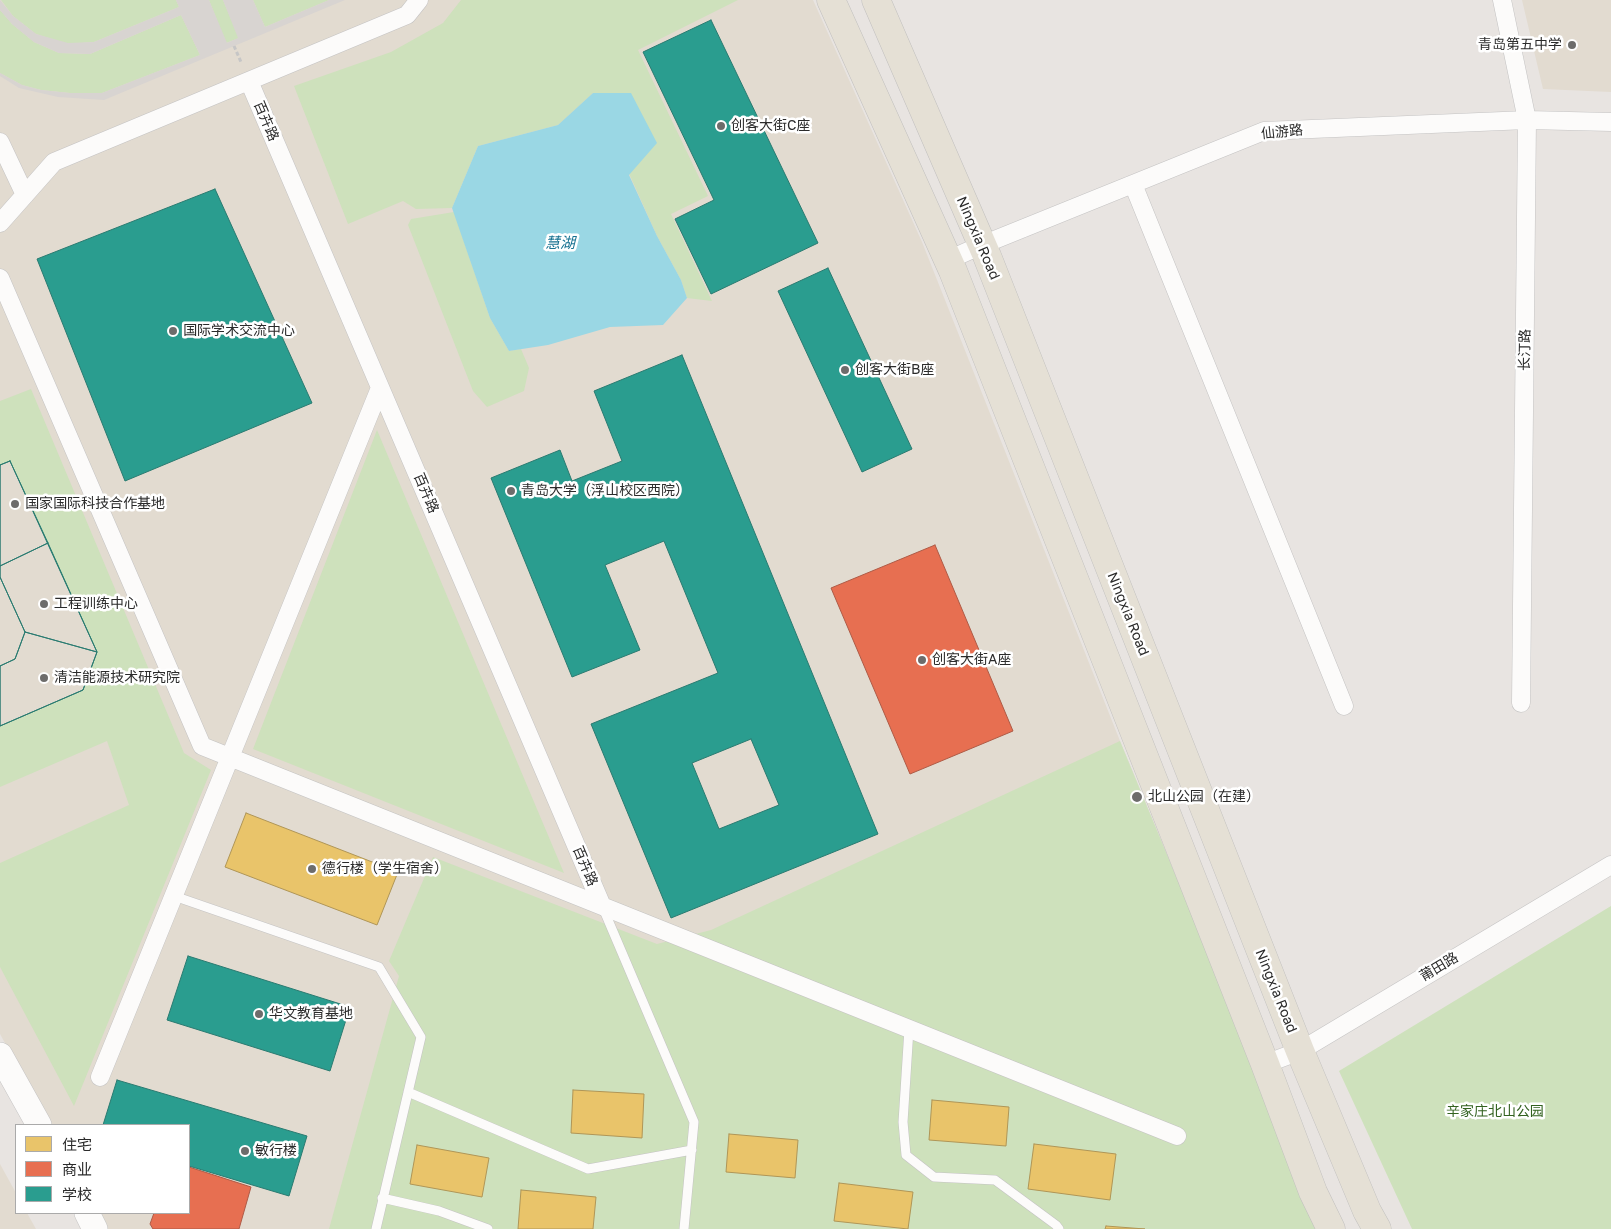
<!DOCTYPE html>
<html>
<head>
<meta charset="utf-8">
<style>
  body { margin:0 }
  #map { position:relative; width:1611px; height:1229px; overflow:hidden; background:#e8e4e1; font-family:"Golos Text","Noto Sans SC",sans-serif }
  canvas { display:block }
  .legend { position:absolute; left:15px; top:1124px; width:175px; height:90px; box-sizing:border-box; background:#fff; border:1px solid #aaa; margin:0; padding:6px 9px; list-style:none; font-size:15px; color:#2b2b2b }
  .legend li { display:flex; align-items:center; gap:10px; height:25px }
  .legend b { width:25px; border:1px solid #aaa }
</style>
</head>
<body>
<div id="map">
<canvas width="1611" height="1229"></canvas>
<ul class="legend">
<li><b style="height:14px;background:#e9c46a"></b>住宅</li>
<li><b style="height:14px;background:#e76f51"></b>商业</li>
<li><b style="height:14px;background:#2a9d8f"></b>学校</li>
</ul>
</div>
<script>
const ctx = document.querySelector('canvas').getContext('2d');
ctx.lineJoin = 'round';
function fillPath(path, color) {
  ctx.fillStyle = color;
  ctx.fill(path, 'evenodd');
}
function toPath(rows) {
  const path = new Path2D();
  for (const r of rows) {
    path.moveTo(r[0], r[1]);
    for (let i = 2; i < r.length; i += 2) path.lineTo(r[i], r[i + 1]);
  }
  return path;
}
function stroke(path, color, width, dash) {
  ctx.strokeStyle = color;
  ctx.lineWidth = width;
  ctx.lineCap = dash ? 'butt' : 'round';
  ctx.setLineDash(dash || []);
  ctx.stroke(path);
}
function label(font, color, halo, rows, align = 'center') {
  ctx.font = font + ' "Golos Text","Noto Sans SC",sans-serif';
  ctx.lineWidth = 5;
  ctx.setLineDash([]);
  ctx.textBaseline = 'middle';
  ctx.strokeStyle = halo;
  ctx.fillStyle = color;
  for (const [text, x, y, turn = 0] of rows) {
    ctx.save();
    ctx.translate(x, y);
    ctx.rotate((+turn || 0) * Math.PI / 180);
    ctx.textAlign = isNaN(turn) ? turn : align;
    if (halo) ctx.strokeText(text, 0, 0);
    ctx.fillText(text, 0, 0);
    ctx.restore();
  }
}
const education = toPath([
  [0,0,813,0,922,242,1120,741,1322,1229,108,1229,99,1213,189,1213,189,1125,50,1125,0,1034],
  [1522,0,1611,0,1611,92,1543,89],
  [0,1164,16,1193,16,1213,27,1213,36,1229,0,1229]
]);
const green = toPath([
  [1,0,176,0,179,7,94,42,68,44,36,34,13,16],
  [209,0,223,0,239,38,226,43],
  [253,0,329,0,265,27],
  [461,0,738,0,638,50,708,196,671,214,712,301,687,298,681,280,657,236,593,93,558,125,478,146,452,208,416,209,403,201,348,224,294,86,391,52,443,23],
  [0,10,12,24,34,42,59,53,90,54,181,15,200,55,102,93,70,93,41,90,22,85,0,73],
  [454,212,490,318,509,351,521,349,529,368,524,391,487,407,473,391,408,225,411,219],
  [31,389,184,753,211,770,74,1106,0,967,0,863,129,805,107,741,0,787,0,726,83,690,97,652,10,461,0,465,0,401],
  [377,430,564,873,253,749],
  [1120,741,1322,1229,329,1229,399,976,389,961,433,857,657,944,711,930],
  [1611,906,1611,1229,1412,1229,1339,1071]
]);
const plaza = toPath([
  [0,0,13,16,36,34,68,43,94,42,179,7,176,0,209,0,227,43,238,38,223,0,253,0,265,27,329,0,345,0,104,100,58,97,19,88,0,76,0,73,22,85,41,90,70,93,102,93,200,55,181,15,90,54,59,53,34,42,12,24,0,10]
]);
const water = toPath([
  [593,93,631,93,657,143,629,175,657,236,681,280,687,298,663,325,610,327,548,345,509,351,490,318,452,208,478,146,558,125]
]);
const homes = toPath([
  [246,813,398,872,377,925,225,867,246,813],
  [573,1090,644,1094,642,1138,571,1133,573,1090],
  [932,1100,1009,1107,1006,1146,929,1140,932,1100],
  [729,1134,798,1140,795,1178,726,1172,729,1134],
  [1034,1144,1116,1154,1110,1200,1028,1189,1034,1144],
  [417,1145,489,1158,482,1197,410,1184,417,1145],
  [839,1183,913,1192,908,1229,834,1221,839,1183],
  [521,1190,596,1197,593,1229,518,1229,521,1190],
  [1106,1226,1145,1229,1105,1229,1106,1226]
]);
const shops = toPath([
  [935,545,1013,731,910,774,831,588,935,545],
  [189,1167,251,1187,239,1229,153,1229,150,1224,154,1213,189,1213,189,1167]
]);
const schools = toPath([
  [711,20,818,243,711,294,675,219,714,200,643,52,711,20],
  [215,189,312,403,125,481,37,259,215,189],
  [828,268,912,449,862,472,778,291,828,268],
  [682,355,878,834,671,918,591,724,718,673,664,541,605,565,640,650,572,677,491,478,560,450,572,481,622,461,594,391,682,355],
  [751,739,779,805,719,829,692,763,751,739],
  [10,461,97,652,83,690,0,726,0,666,15,659,25,632,0,577,0,465,10,461],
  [10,461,48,543,0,566,0,465,10,461],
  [48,543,97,652,25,632,0,577,0,566,48,543],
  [25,632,97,652,83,690,0,726,0,666,15,659,25,632],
  [188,956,350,1007,330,1071,167,1020,188,956],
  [117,1080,307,1136,289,1196,189,1166,189,1125,103,1125,117,1080]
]);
const path = toPath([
  [234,46,241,62]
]);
const lane = toPath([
  [174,896,379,967,421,1037,376,1229],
  [603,908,694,1122,684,1229],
  [909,1029,903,1122,906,1155,934,1177,995,1180,1056,1225,1059,1229],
  [408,1092,588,1169,692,1150],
  [382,1198,439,1211,488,1229]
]);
const street = toPath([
  [1502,0,1527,120,1521,703],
  [249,81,602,906],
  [0,142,25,195],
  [1133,184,1344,706],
  [0,223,54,162,407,15,419,0],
  [948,260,982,245,1264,131,1527,120,1611,122],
  [0,278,202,746,1177,1136],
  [1265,1064,1300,1051,1611,865],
  [100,1077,380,388]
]);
const secondary = toPath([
  [0,1055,39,1125],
  [87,1213,95,1229]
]);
const primary = toPath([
  [831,0,953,271,1265,1064,1313,1192,1331,1229],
  [876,0,987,256,1300,1051,1367,1211,1377,1229]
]);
const markers = [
  [1572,45,5,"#6d6c6b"],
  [721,126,5,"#6d6c6b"],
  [173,331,5,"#6d6c6b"],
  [845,370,5,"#6d6c6b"],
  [511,491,5,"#6d6c6b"],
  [15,504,5,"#6d6c6b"],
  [44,604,5,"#6d6c6b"],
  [922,660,5,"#6d6c6b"],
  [44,678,5,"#6d6c6b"],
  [1137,797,6,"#6d6c6b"],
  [312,869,5,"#6d6c6b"],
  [259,1014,5,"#6d6c6b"],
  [245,1151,5,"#6d6c6b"]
];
const poiNames = [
  ["青岛第五中学",1562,45,"right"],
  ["创客大街C座",731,126],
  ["国际学术交流中心",183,331],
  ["创客大街B座",855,370],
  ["青岛大学（浮山校区西院）",521,491],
  ["国家国际科技合作基地",25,504],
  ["工程训练中心",54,604],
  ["创客大街A座",932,660],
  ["清洁能源技术研究院",54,678],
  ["北山公园（在建）",1148,797],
  ["德行楼（学生宿舍）",322,869],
  ["华文教育基地",269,1014],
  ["敏行楼",255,1151]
];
const streetNames = [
  ["百卉路",266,121,67],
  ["仙游路",1282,132,-6],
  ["Ningxia Road",978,238,67],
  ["长汀路",1525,350,-89],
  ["百卉路",426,493,67],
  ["Ningxia Road",1128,614,68],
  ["百卉路",585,866,67],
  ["莆田路",1439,967,-31],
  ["Ningxia Road",1276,991,68]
];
const parkNames = [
  ["辛家庄北山公园",1495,1112]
];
const waterNames = [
  ["慧湖",560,243]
];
fillPath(education, '#e2dbd0');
fillPath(green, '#cee1bc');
fillPath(plaza, '#d8d4d1');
fillPath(water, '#9ad7e4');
fillPath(homes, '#e9c46a');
stroke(homes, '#b09657', 1);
fillPath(shops, '#e76f51');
stroke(shops, '#af5b46', 1);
fillPath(schools, '#2a9d8f');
stroke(schools, '#2a7b71', 1);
stroke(lane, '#c4c3c3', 10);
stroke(street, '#c4c3c3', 19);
stroke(secondary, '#c4c3c3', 26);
stroke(primary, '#c0bfbe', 29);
stroke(path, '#c6c6c6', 3, [4, 2.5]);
stroke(lane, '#fcfbfa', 9);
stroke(street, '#fcfbfa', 18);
stroke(secondary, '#fcfbfa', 25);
stroke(primary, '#e5e0d5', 28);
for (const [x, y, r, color] of markers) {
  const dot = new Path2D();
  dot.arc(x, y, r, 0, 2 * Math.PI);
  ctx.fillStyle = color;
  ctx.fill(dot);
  stroke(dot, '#fff', 2);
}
label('14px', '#2b2b2b', '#fff', poiNames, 'left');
label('14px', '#2b2b2b', '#fff', streetNames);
label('14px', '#336220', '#fff', parkNames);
label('italic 15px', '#187291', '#fff', waterNames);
</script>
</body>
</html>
